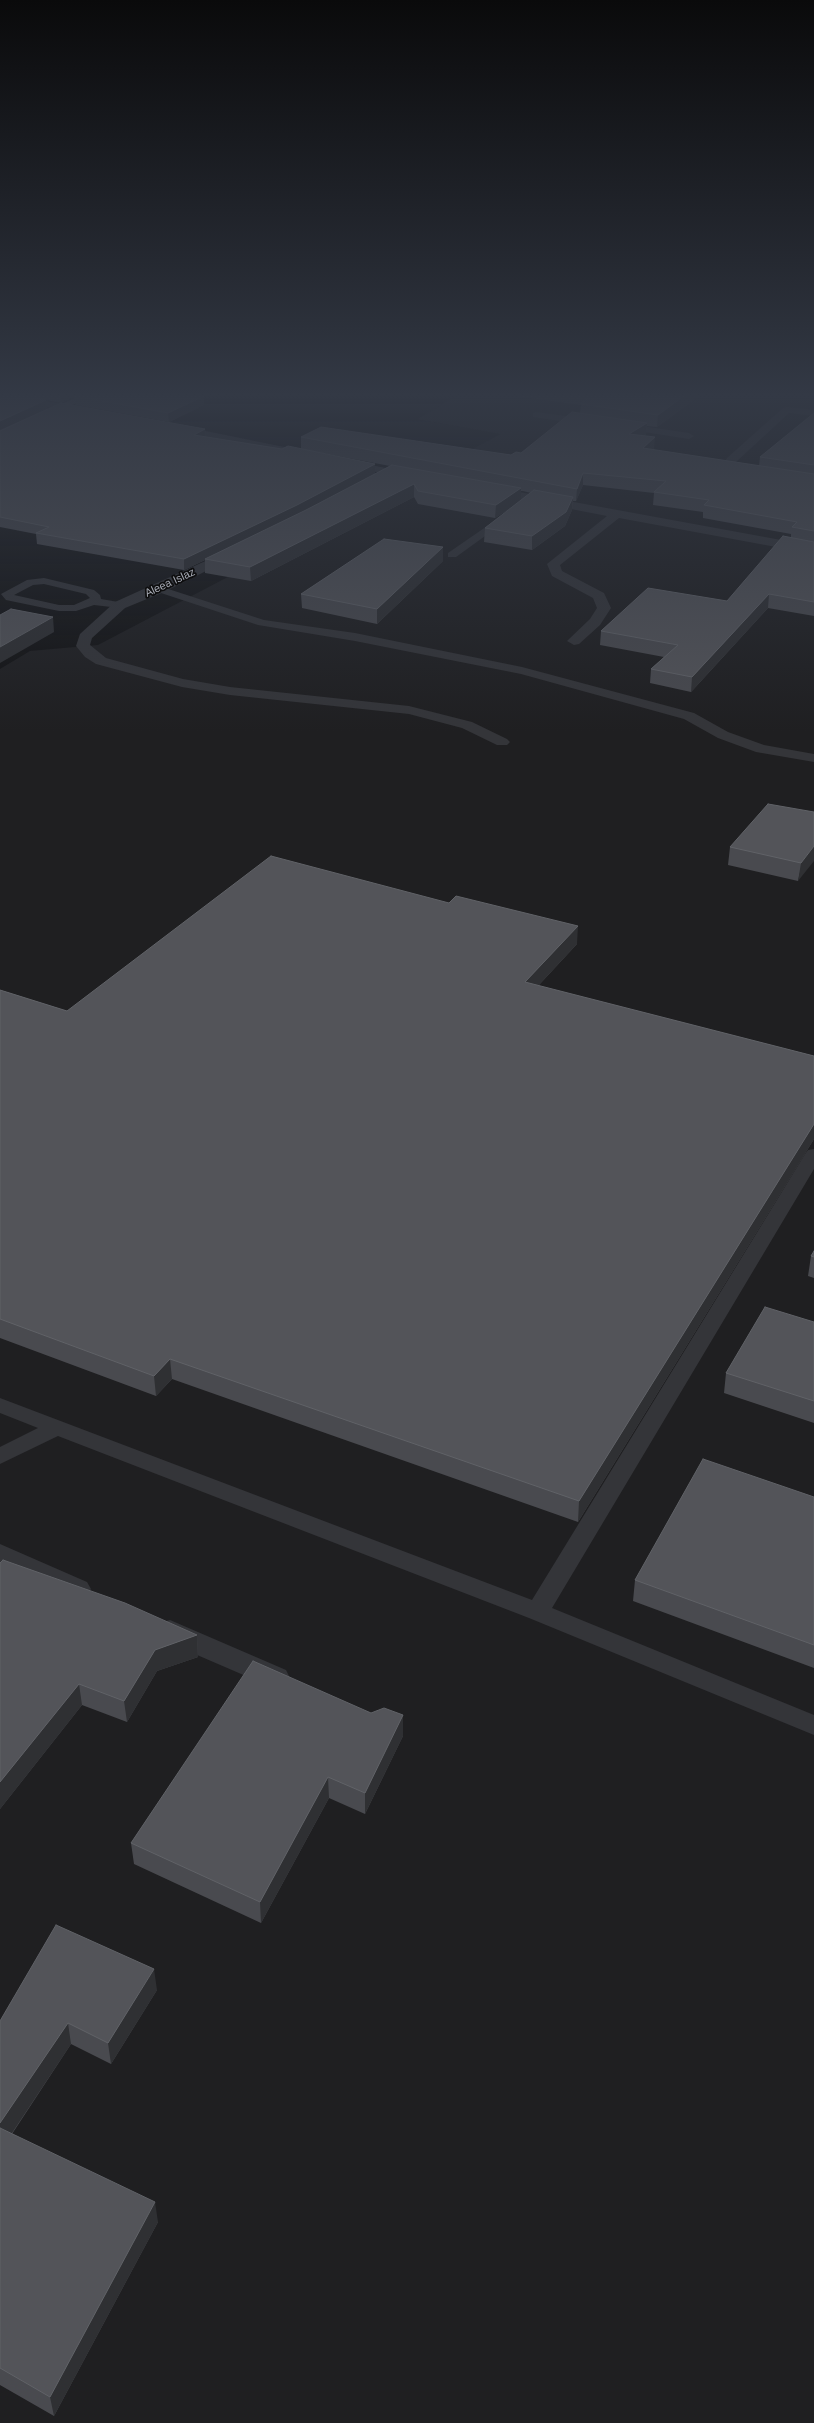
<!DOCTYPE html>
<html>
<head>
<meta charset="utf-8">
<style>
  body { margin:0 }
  canvas { display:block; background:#131314 }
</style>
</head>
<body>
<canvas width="814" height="2423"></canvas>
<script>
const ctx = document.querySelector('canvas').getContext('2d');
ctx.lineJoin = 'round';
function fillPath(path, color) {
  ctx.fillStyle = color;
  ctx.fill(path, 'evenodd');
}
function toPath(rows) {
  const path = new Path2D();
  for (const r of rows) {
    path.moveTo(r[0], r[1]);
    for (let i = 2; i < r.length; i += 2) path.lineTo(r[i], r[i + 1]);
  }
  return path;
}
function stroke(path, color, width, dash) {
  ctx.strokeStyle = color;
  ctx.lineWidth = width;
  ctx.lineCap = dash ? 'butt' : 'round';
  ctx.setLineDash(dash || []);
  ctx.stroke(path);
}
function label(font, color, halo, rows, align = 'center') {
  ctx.font = font + ' Helvetica,sans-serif';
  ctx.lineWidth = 3.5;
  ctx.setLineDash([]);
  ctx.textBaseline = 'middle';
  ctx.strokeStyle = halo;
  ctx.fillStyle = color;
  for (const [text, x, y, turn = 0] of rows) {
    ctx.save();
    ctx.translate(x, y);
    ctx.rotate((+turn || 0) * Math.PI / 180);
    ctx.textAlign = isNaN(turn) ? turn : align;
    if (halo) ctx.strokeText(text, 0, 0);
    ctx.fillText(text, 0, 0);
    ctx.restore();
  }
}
const built = toPath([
  [461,393,814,393,814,2423,0,2423,0,669,30,651,98,645,501,434,418,419]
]);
const service = toPath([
  [536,412,588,419,593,422,588,425,533,417,533,413,536,412],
  [621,423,689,433,694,436,689,439,618,428,618,424,621,423],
  [506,513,510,514,510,518,456,557,448,557,448,553,506,513],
  [44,578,94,590,100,595,101,599,124,603,126,605,120,608,94,605,76,611,59,611,6,600,1,594,27,580,44,578],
  [44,584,86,594,90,598,74,605,59,605,14,595,33,585,44,584],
  [159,586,264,620,355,633,522,667,694,713,728,732,764,745,814,754,814,762,756,752,718,738,684,719,521,674,355,641,258,625,155,591,153,589,159,586],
  [814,1149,814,1169,552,1608,814,1715,814,1735,529,1618,58,1436,0,1464,0,1447,38,1428,0,1413,0,1398,532,1600,805,1154,808,1150,814,1149]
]);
const minor = toPath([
  [0,393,86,408,91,411,86,414,0,399,0,393],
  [787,407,814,410,814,416,789,413,736,462,734,465,755,471,755,475,739,474,724,468,722,466,727,458,783,408,787,407],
  [176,425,299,450,305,453,299,456,172,430,171,428,176,425],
  [345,460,411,473,417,476,411,479,341,465,339,463,345,460],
  [492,487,814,546,814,554,619,518,560,565,562,571,604,593,611,608,600,625,579,644,574,645,567,641,590,619,597,608,593,598,552,576,547,564,607,516,488,493,486,491,488,489,492,487],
  [232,549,236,550,238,553,236,556,164,592,125,608,92,638,90,645,106,658,183,679,230,687,409,706,472,722,507,739,510,742,507,745,497,745,462,728,409,714,230,695,182,687,96,664,85,657,76,646,80,634,115,602,232,549],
  [0,1544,87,1582,91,1589,87,1596,77,1599,0,1565,0,1544],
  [170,1620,286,1670,290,1678,286,1686,276,1689,160,1639,156,1631,160,1623,170,1620]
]);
const primary = toPath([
  [86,393,98,393,0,439,0,432,86,393]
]);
const wall = toPath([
  [0,393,196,393,193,394,204,405,169,422,76,405,75,396,61,403,31,397,46,400,47,409,205,429,206,437,282,449,301,449,301,437,511,455,521,453,580,413,581,405,493,393,703,393,702,394,657,427,647,426,646,434,644,436,654,449,654,450,759,466,760,457,814,413,814,616,768,608,691,692,650,683,651,669,664,657,600,645,601,631,727,601,791,538,791,534,703,518,703,512,653,505,654,493,583,485,576,501,573,501,572,510,565,526,532,550,484,542,485,528,514,506,495,518,418,504,414,497,251,581,205,573,205,560,184,570,37,544,36,534,0,527],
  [312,451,390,466,375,474,375,464],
  [521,491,523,491,531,493,521,500],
  [443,561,377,624,302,608,301,594],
  [814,812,798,881,728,865,730,847],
  [577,944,538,986,814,1056,814,1139,578,1522,172,1379,156,1396,0,1338,0,990,67,1011],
  [814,1251,814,1278,808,1276,811,1256],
  [814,1322,814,1423,724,1393,726,1373],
  [814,1497,814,1668,633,1601,635,1580],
  [0,1563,197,1635,198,1657,157,1671,127,1722,82,1705,0,1809],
  [371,1713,403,1715,403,1736,365,1814,329,1798,261,1923,134,1864,131,1843],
  [157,1990,111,2064,71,2044,12,2134,158,2222,54,2416,0,2385,0,2021]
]);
const shadedWall = toPath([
  [63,393,83,393,61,403,60,394],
  [178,393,196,393,179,401],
  [688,393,703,393,702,394,657,427,658,415],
  [204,396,204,405,169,422,168,413],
  [46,400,47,409,0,430,0,421],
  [647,423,646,434,628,446,629,434],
  [205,429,206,439,194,435],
  [655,437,654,449,642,460,643,448],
  [375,464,375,474,297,515,205,559,205,560,184,570,184,559],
  [583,473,583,485,576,501,577,489],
  [414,484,414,497,251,581,250,567],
  [521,488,521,501,495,518,496,505],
  [573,497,572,510,565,526,532,550,532,536],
  [443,547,443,561,377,624,377,609],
  [769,594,768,608,691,692,692,677],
  [53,617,54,632,0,663,0,647],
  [814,846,814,861,798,881,801,863],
  [578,926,577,944,524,1001,525,982],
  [814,1124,814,1139,578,1522,579,1501],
  [170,1359,172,1379,156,1396,154,1376],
  [197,1635,198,1657,157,1671,127,1722,124,1701,155,1650],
  [79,1684,82,1705,0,1809,0,1782],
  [403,1715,403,1736,365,1814,365,1793],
  [328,1777,329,1798,261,1923,260,1902],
  [154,1969,157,1990,111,2064,108,2043],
  [68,2023,71,2044,2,2148,0,2138,0,2123],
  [155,2202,158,2222,54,2416,50,2397]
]);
const building = toPath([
  [0,393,4,393,46,400,0,421,0,393],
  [54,393,63,393,60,394,54,393],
  [83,393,183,393,204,396,168,413,75,396,83,393],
  [579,393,688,393,658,415,581,404,593,394,579,393],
  [61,403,205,429,194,435,282,449,288,446,375,464,297,505,184,559,36,533,49,527,0,517,0,431,61,403],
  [572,412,647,423,629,434,655,437,643,448,814,474,814,531,792,527,797,522,704,505,709,500,654,492,666,481,583,473,577,489,301,437,321,427,511,455,516,452,521,453,572,412],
  [814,413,814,465,760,457,814,413],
  [392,465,521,488,496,505,418,491,414,484,250,567,205,559,306,510,392,465],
  [534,490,573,497,566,512,532,536,485,528,534,490],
  [783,536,814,542,814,602,769,594,692,677,651,669,678,645,601,631,648,588,727,601,783,536],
  [384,539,443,547,377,609,301,594,384,539],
  [11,609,53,617,0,647,0,615,11,609],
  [768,804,814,812,814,846,801,863,730,847,768,804],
  [271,856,449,903,456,896,578,926,525,982,814,1056,814,1124,579,1501,170,1359,154,1376,0,1319,0,990,67,1011,271,856],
  [814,1251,814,1257,811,1256,814,1251],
  [765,1307,814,1322,814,1401,726,1373,765,1307],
  [703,1459,814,1497,814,1645,635,1580,703,1459],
  [3,1560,125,1603,197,1635,155,1650,124,1701,79,1684,0,1782,0,1563,3,1560],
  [253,1661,371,1713,384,1708,403,1715,365,1793,328,1777,260,1902,131,1843,253,1661],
  [56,1925,154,1969,108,2043,68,2023,0,2123,0,2021,56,1925],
  [0,2128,155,2202,50,2397,0,2368,0,2128]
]);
const farStreetnames = [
  ["Aleea Islaz",170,583,-25]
];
fillPath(built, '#1f1f21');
fillPath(service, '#343539');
fillPath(minor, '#343539');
fillPath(primary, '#505257');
fillPath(wall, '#494a4f');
fillPath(shadedWall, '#2f3033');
fillPath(building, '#535459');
stroke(building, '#606267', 1);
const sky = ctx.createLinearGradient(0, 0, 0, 732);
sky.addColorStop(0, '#0a0a0b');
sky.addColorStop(0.54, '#333945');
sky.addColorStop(1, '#33394500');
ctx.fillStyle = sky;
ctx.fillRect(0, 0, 814, 732);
label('11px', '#a5a9b3', '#0e0e0f', farStreetnames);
</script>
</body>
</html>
